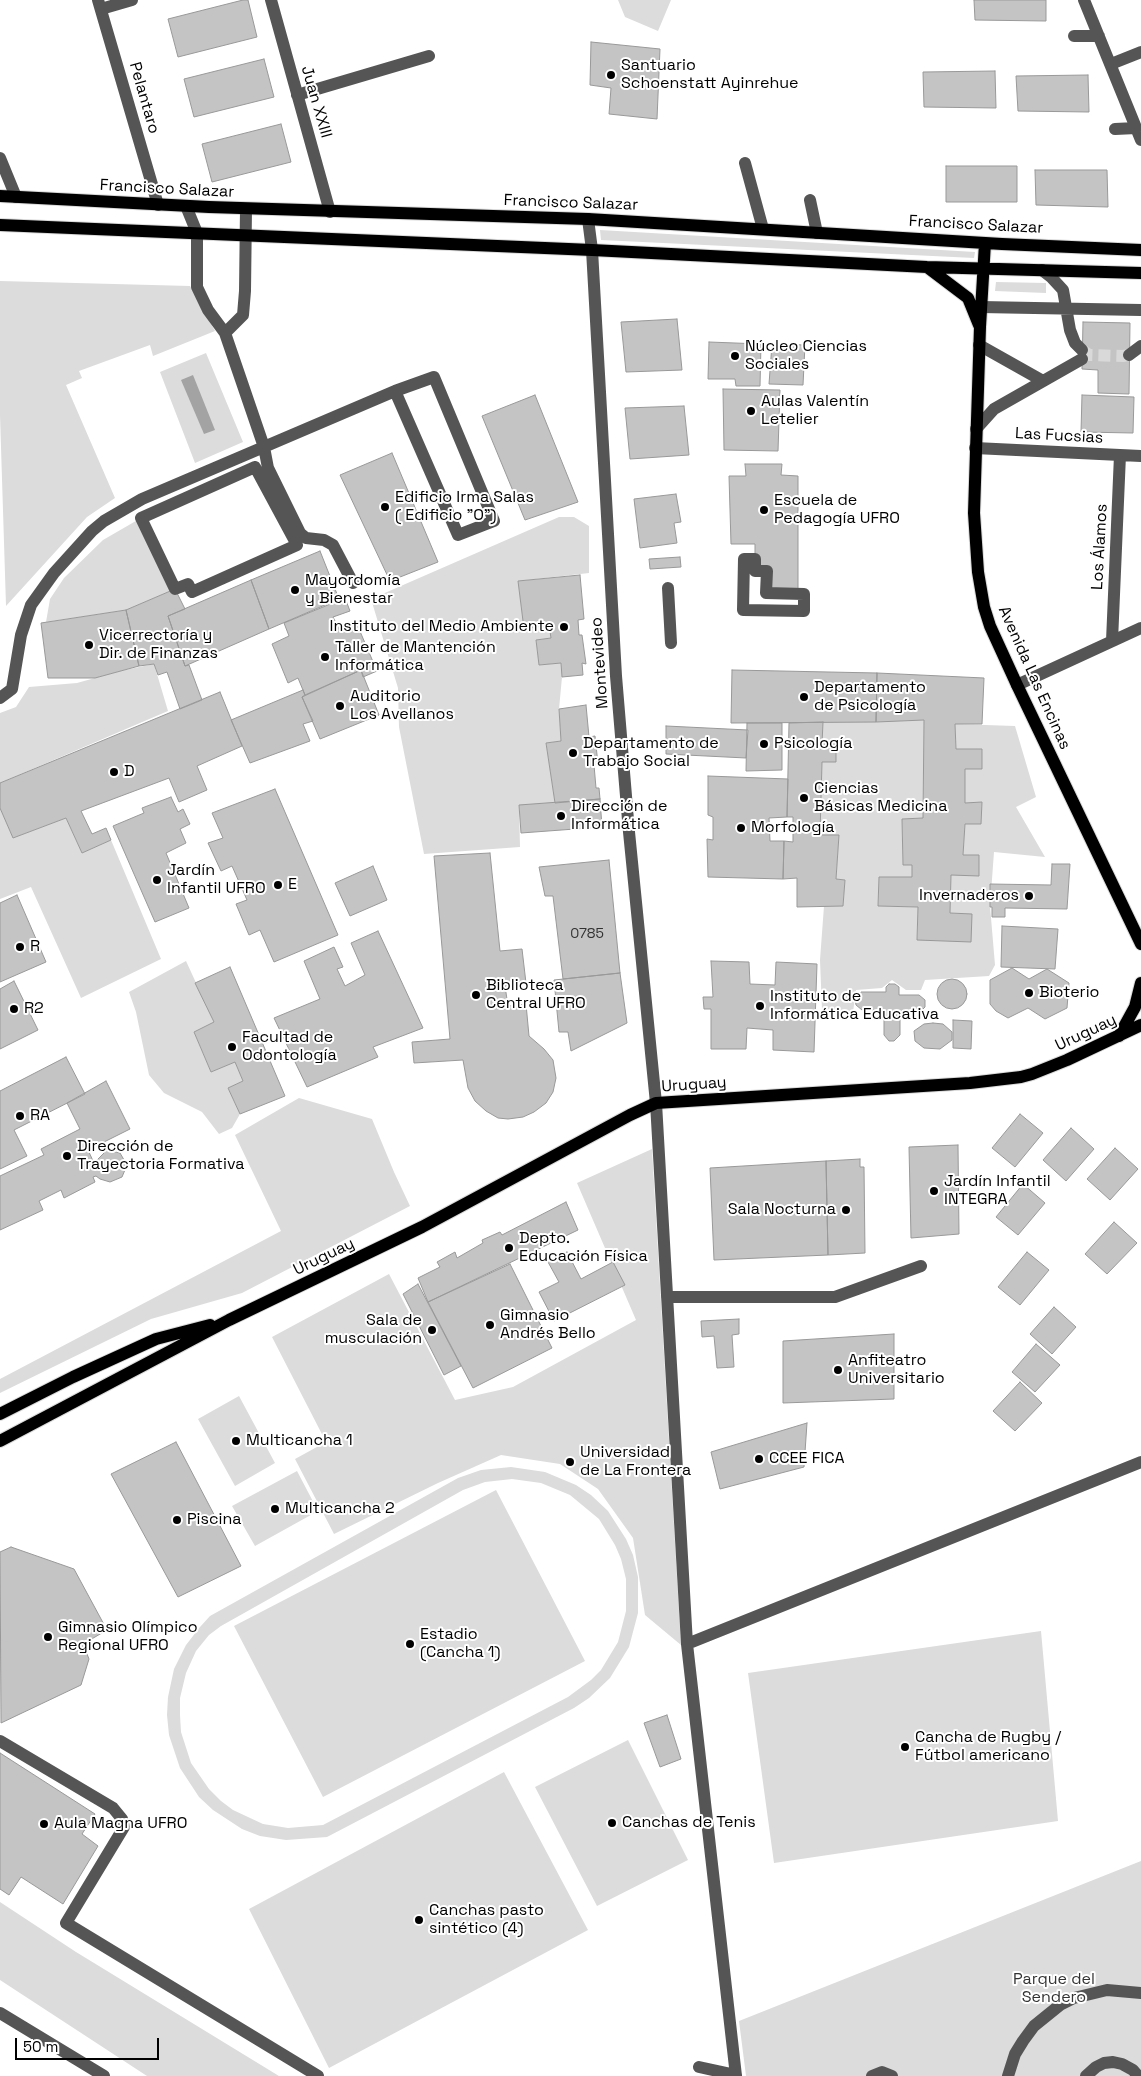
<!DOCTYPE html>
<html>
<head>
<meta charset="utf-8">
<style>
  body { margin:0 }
  #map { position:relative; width:1141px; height:2076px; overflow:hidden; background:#fff; font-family:"Space Grotesk",sans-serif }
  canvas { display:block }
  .scale { position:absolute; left:15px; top:2038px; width:144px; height:22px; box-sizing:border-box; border:2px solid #000; border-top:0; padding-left:6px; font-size:15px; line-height:18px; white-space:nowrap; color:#000; -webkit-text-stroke:4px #fff; paint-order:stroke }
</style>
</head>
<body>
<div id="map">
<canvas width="1141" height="2076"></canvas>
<div class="scale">50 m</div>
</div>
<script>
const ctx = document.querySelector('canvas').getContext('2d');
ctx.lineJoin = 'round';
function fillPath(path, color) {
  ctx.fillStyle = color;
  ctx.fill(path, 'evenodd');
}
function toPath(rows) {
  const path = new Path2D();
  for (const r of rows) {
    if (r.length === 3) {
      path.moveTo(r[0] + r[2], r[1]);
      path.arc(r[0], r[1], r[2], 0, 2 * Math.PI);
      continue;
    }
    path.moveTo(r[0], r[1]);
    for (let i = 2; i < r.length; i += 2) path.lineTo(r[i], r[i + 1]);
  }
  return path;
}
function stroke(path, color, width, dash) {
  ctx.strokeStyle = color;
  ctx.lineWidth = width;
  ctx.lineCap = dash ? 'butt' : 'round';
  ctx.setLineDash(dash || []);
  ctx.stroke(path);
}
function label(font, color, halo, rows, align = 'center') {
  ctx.font = font + ' "Space Grotesk",sans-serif';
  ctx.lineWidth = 4;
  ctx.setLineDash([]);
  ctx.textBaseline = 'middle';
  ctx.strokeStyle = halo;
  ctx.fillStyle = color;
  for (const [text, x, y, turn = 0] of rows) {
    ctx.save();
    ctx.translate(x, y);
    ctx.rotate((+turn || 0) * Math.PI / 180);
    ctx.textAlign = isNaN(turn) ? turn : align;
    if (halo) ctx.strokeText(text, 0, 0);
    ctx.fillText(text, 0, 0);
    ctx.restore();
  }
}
const green = toPath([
  [618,0,671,0,658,31,625,17],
  [600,230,975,252,974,258,601,240],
  [0,281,190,286,215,331,153,356,150,345,79,371,82,378,66,385,115,498,87,517,6,606,0,415],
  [996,282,1046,283,1046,293,995,291],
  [206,353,243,442,195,463,160,372],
  [559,517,574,517,589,526,589,573,518,581,524,628,549,625,551,638,536,640,539,665,561,663,562,677,559,709,561,741,546,743,555,803,519,806,520,847,424,854,399,727,398,688,371,599],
  [141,518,175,589,126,610,46,622,50,599,64,578,103,540],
  [154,664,168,711,0,783,0,713,16,707,29,687,77,683,120,671],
  [924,720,923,818,902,819,903,865,912,865,912,877,879,877,878,906,918,907,917,940,972,915,950,913,951,875,979,875,979,855,963,855,965,824,981,824,982,802,962,804,965,769,982,769,982,749,956,749,955,724,1015,726,1036,797,1016,807,1045,857,994,852,990,906,995,965,989,976,925,980,921,990,906,990,892,980,882,988,856,990,853,1012,822,1010,820,960,824,906,843,906,845,880,836,879,839,835,820,835,822,762,836,762,836,745,822,744,823,722],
  [0,808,13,838,66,818,82,853,111,840,161,959,81,998,31,887,0,899],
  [186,961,214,1022,194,1032,211,1072,235,1062,243,1081,228,1088,240,1114,232,1128,219,1134,202,1112,164,1093,149,1075,136,1012,129,992],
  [299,1098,372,1119,394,1172,410,1206,242,1293,151,1319,0,1393,0,1379,281,1231,235,1135],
  [652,1149,681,1645,645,1615,633,1538,598,1489,560,1464,501,1455,438,1483,334,1534,295,1459,326,1442,272,1337,389,1274,455,1400,513,1387,636,1320,577,1183],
  [239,1396,275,1463,235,1486,198,1419],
  [511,1467,545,1472,576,1485,591,1495,608,1511,626,1539,633,1555,638,1577,638,1613,629,1647,610,1678,589,1698,574,1708,327,1837,286,1840,260,1836,242,1829,213,1810,199,1797,180,1768,169,1735,167,1715,168,1697,174,1669,186,1645,200,1627,210,1616,458,1478,481,1470],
  [512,1479,541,1483,570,1495,599,1519,615,1545,621,1559,626,1579,626,1611,618,1642,601,1670,591,1680,568,1697,323,1825,288,1828,263,1824,233,1810,221,1801,209,1789,191,1763,181,1732,180,1715,180,1698,186,1673,196,1651,209,1635,221,1626,463,1490,485,1482],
  [297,1471,318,1511,255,1546,232,1506],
  [496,1490,585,1661,323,1797,234,1626],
  [1041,1631,1058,1821,774,1863,748,1673],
  [628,1740,688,1860,597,1906,535,1787],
  [504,1772,588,1930,329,2068,249,1909],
  [1141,1861,1141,2076,746,2076,739,2021],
  [0,1902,76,1952,279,2076,147,2076,0,1980]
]);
const water = toPath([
  [193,375,215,430,204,434,181,380]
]);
const building = toPath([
  [243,0,248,0,257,37,178,57,168,19,243,0],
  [974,0,1046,0,1046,21,975,20,974,0],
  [591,42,660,49,657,119,609,114,611,88,590,85,591,42],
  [264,59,274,97,194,117,184,79,264,59],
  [995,71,996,108,924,107,923,72,995,71],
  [1088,75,1089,112,1018,111,1016,76,1088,75],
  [281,124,291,162,212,182,202,144,281,124],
  [946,166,1017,166,1017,202,946,202,946,166],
  [1035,170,1107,170,1108,207,1036,205,1035,170],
  [677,319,682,370,626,372,621,322,677,319],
  [1083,322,1130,323,1129,394,1098,393,1098,370,1082,369,1083,322],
  [709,342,761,344,760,386,736,386,735,379,708,379,709,342],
  [772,344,805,345,803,385,769,384,772,344],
  [723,389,780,390,778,451,724,450,723,389],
  [535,395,578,502,525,520,482,416,535,395],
  [1082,395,1134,397,1133,433,1081,432,1082,395],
  [684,406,689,455,630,459,625,408,684,406],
  [392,453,438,562,390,581,340,475,392,453],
  [745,464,782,464,781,475,798,476,798,594,766,593,761,571,755,571,755,544,731,544,729,476,746,476,745,464],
  [676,494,681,522,674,523,677,543,640,548,634,499,676,494],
  [320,551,339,599,269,629,251,580,320,551],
  [680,557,681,567,650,569,649,559,680,557],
  [580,575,584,619,578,620,579,635,582,635,586,664,582,663,583,675,562,677,561,663,539,665,536,640,551,638,549,625,524,629,518,581,580,575],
  [251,580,269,629,185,666,168,616,251,580],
  [175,589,185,609,168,616,185,666,189,665,202,700,180,709,167,672,158,675,154,664,139,666,126,610,175,589],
  [345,598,350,611,333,617,340,631,356,622,377,671,363,677,361,670,305,695,298,678,288,683,272,644,289,636,284,623,345,598],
  [126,610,139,666,95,678,48,678,41,623,126,610],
  [361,670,379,715,320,739,302,697,361,670],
  [732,670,877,673,876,722,731,723,732,670],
  [877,673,984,678,982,724,955,724,956,749,982,749,982,769,965,769,965,803,982,802,981,824,965,824,963,855,979,855,979,876,951,875,950,913,972,914,971,942,917,940,918,907,878,906,879,877,912,877,912,865,903,865,902,819,923,818,924,720,876,722,877,673],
  [303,690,305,695,302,697,313,721,303,724,310,741,250,763,231,720,303,690],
  [220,692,242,746,197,766,207,790,179,802,169,778,81,811,92,834,106,828,111,840,82,853,66,818,13,838,0,808,0,783,220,692],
  [586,705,589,737,595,736,598,764,594,765,596,788,599,788,600,799,555,803,546,743,561,741,559,709,586,705],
  [823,722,822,744,836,744,836,762,822,762,820,835,839,835,836,879,845,880,843,906,797,907,797,878,783,879,784,841,793,842,793,817,787,817,789,723,823,722],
  [747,723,782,723,782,770,746,771,747,723],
  [666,726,748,730,746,758,666,754,666,726],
  [708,776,788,779,787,817,769,818,770,841,784,841,783,879,708,877,707,839,713,840,713,817,708,815,708,776],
  [275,789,338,935,274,962,260,930,249,935,236,904,247,900,232,866,221,871,208,843,223,838,212,813,275,789],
  [171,797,178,812,183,809,190,824,180,829,186,843,166,853,189,908,155,922,113,826,144,813,142,808,171,797],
  [600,799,602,827,521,833,519,805,600,799],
  [490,853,500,951,522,949,526,983,505,986,508,1006,526,1004,529,1036,544,1049,553,1060,556,1078,553,1092,546,1103,534,1112,523,1117,508,1119,498,1118,486,1111,475,1101,468,1088,463,1060,414,1063,412,1042,450,1039,434,856,490,853],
  [609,860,620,973,563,979,553,896,545,896,539,867,609,860],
  [1052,864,1070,864,1067,909,1005,908,1005,917,992,917,992,907,990,907,990,884,1051,885,1052,864],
  [373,866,387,900,350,916,335,883,373,866],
  [17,895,46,962,0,982,0,903,17,895],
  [1002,926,1058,929,1055,969,1001,967,1002,926],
  [378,931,423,1028,373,1047,378,1057,307,1087,274,1018,320,999,304,961,334,947,343,967,337,969,345,986,365,975,351,943,378,931],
  [711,961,749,962,750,984,775,985,776,962,817,964,814,1052,773,1050,773,1030,747,1028,746,1049,711,1049,711,1009,704,1009,703,997,713,997,711,961],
  [230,967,285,1096,240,1114,228,1088,243,1081,235,1062,211,1072,194,1032,214,1022,195,983,230,967],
  [1012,968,1029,979,1047,969,1069,983,1067,1008,1045,1019,1028,1008,1008,1018,996,1011,990,1004,990,980,1012,968],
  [620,973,627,1023,571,1051,568,1032,559,1032,554,980,620,973],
  [952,994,15],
  [14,981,38,1030,0,1049,0,989,14,981],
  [889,984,895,984,899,987,899,995,919,995,925,1000,925,1007,919,1013,900,1014,900,1035,894,1041,889,1041,884,1035,884,1010,862,1010,856,1005,855,999,861,992,886,992,886,987,889,984],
  [953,1020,972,1021,971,1049,953,1048,953,1020],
  [933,1023,943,1024,952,1032,952,1040,940,1049,924,1048,915,1041,914,1031,924,1024,933,1023],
  [66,1057,85,1094,14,1130,27,1156,0,1169,0,1091,66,1057],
  [106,1081,130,1129,88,1150,94,1163,107,1150,120,1153,127,1165,122,1177,110,1182,100,1179,96,1176,93,1177,95,1182,64,1198,61,1190,39,1201,43,1210,0,1230,0,1176,44,1155,41,1149,80,1129,67,1103,106,1081],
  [1020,1114,1043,1133,1015,1167,992,1148,1020,1114],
  [1071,1128,1094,1149,1066,1181,1043,1160,1071,1128],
  [958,1145,959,1234,911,1238,909,1147,958,1145],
  [1115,1148,1138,1169,1110,1200,1087,1179,1115,1148],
  [860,1159,860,1167,864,1167,865,1253,828,1255,826,1161,860,1159],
  [826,1161,828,1255,714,1260,710,1168,826,1161],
  [1023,1184,1045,1203,1018,1235,996,1217,1023,1184],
  [566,1202,578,1230,428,1302,418,1278,440,1267,437,1262,455,1252,457,1258,483,1243,482,1240,500,1232,502,1235,566,1202],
  [1114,1222,1137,1243,1107,1274,1085,1254,1114,1222],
  [567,1252,581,1279,613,1262,625,1285,554,1321,539,1292,559,1282,548,1262,567,1252],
  [1027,1252,1049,1270,1020,1305,998,1287,1027,1252],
  [510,1264,552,1348,473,1388,428,1302,510,1264],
  [418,1284,461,1366,444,1375,403,1294,418,1284],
  [1054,1307,1076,1327,1052,1354,1030,1334,1054,1307],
  [739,1319,739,1334,732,1335,734,1367,717,1368,714,1336,702,1337,701,1321,739,1319],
  [894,1334,894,1399,783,1403,783,1341,894,1334],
  [1036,1344,1060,1365,1035,1392,1012,1372,1036,1344],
  [1020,1382,1042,1403,1015,1431,993,1411,1020,1382],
  [807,1423,804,1467,720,1489,711,1452,807,1423],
  [176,1442,241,1566,178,1597,111,1474,176,1442],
  [11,1547,74,1569,107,1630,83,1644,89,1659,81,1685,1,1723,0,1552,11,1547],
  [667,1715,681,1759,660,1767,644,1723,667,1715],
  [0,1753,95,1814,82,1834,98,1846,63,1904,21,1877,9,1895,0,1889,0,1753]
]);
const minorTunnel = toPath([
  [1082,350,1089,355,1123,356,1129,355]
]);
const minor = toPath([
  [98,0,158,205],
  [271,0,330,212],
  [1084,0,1141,140],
  [101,9,132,0],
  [1074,36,1099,36],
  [1111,64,1141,52],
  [297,95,429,56],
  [1115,129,1136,128],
  [0,158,16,197],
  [745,163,763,229],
  [810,200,817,233],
  [186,206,197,233,197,287,208,310,225,333,264,447,268,468,300,533,306,538,324,540,333,545,353,583],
  [588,219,592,250,616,676,629,832,656,1103,687,1644,736,2076],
  [1042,270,1051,277,1063,290,1070,330,1075,343,1082,350],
  [981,307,1141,310],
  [225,333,243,315,245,291,246,209],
  [979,345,1043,381],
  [1129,355,1141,346],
  [976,429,994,409,1082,359],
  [975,448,1141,456],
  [255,467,297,545,192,592,188,584,175,589,141,518,255,467],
  [744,559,755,559,755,571,767,571,766,593,804,594,804,611,743,610,744,559],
  [668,588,671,643],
  [1112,641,1120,455],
  [1017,685,1141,628],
  [0,698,12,689,21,635,31,605,54,573,92,531,104,521,142,499,395,391,434,377,494,521,458,535,395,391],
  [667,1297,835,1297,921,1266],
  [687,1644,1141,1462],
  [0,1741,113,1808,122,1819,124,1827,66,1923,318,2076],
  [0,2013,104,2076],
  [699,2067,736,2075],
  [872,2076,882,2072,892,2076],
  [1008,2076,1015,2054,1023,2041,1034,2026,1060,2005,1074,1998,1107,1990,1141,1993],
  [1086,2076,1096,2067,1104,2063,1113,2062,1122,2064,1133,2070,1138,2076]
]);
const major = toPath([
  [0,196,209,207,588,219,1002,244,1141,250],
  [0,225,592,250,927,267,1141,273],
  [985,243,980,327,974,513,978,572,984,607,990,626,1017,685,1141,944],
  [927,267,968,298,979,325],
  [1119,1036,1135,1007,1141,983],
  [0,1414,73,1377,156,1339,210,1325],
  [0,1441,229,1320,422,1227,630,1115,656,1103,970,1083,1021,1077,1032,1074,1067,1060,1141,1025]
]);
const markers = [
  [611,75,5,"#000"],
  [735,356,5,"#000"],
  [751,411,5,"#000"],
  [385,507,5,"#000"],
  [764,510,5,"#000"],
  [295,590,5,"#000"],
  [564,627,5,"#000"],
  [89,645,5,"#000"],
  [325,657,5,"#000"],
  [804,697,5,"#000"],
  [340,706,5,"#000"],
  [764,744,5,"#000"],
  [573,753,5,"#000"],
  [114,772,5,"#000"],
  [804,798,5,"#000"],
  [561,816,5,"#000"],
  [741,828,5,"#000"],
  [157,880,5,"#000"],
  [278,885,5,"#000"],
  [1029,896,5,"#000"],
  [20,947,5,"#000"],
  [1029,993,5,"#000"],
  [476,995,5,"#000"],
  [760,1006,5,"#000"],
  [14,1009,5,"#000"],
  [232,1047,5,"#000"],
  [20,1116,5,"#000"],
  [67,1156,5,"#000"],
  [934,1191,5,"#000"],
  [846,1210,5,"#000"],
  [509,1248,5,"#000"],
  [490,1325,5,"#000"],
  [432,1330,5,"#000"],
  [838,1370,5,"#000"],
  [236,1441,5,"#000"],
  [759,1459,5,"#000"],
  [570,1462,5,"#000"],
  [275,1509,5,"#000"],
  [177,1520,5,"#000"],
  [48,1637,5,"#000"],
  [410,1644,5,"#000"],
  [905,1747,5,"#000"],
  [612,1823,5,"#000"],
  [44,1824,5,"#000"],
  [419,1920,5,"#000"]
];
const numberNames = [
  ["0785",587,934]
];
const poiNames = [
  ["Santuario",621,66],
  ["Schoenstatt Ayinrehue",621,84],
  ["Núcleo Ciencias",745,347],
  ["Sociales",745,365],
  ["Aulas Valentín",761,402],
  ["Letelier",761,420],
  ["Edificio Irma Salas",395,498],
  ["( Edificio \"O\")",395,516],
  ["Escuela de",774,501],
  ["Pedagogía UFRO",774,519],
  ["Mayordomía",305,581],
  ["y Bienestar",305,599],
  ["Instituto del Medio Ambiente",554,627,"right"],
  ["Vicerrectoría y",99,636],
  ["Dir. de Finanzas",99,654],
  ["Taller de Mantención",335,648],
  ["Informática",335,666],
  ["Departamento",814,688],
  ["de Psicología",814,706],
  ["Auditorio",350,697],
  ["Los Avellanos",350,715],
  ["Departamento de",583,744],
  ["Trabajo Social",583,762],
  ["Psicología",774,744],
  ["D",124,772],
  ["Ciencias",814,789],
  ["Básicas Medicina",814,807],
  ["Dirección de",571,807],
  ["Informática",571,825],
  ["Morfología",751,828],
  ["Jardín",167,871],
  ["Infantil UFRO",167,889],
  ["E",288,885],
  ["Invernaderos",1019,896,"right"],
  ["R",30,947],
  ["Biblioteca",486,986],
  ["Central UFRO",486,1004],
  ["Bioterio",1039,993],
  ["Instituto de",770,997],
  ["Informática Educativa",770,1015],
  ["R2",24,1009],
  ["Facultad de",242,1038],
  ["Odontología",242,1056],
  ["RA",30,1116],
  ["Dirección de",77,1147],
  ["Trayectoria Formativa",77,1165],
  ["Jardín Infantil",944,1182],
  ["INTEGRA",944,1200],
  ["Sala Nocturna",836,1210,"right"],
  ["Depto.",519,1239],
  ["Educación Física",519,1257],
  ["Gimnasio",500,1316],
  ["Andrés Bello",500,1334],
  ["Sala de",422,1321,"right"],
  ["musculación",422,1339,"right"],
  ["Anfiteatro",848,1361],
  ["Universitario",848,1379],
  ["Multicancha 1",246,1441],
  ["Universidad",580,1453],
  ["de La Frontera",580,1471],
  ["CCEE FICA",769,1459],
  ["Multicancha 2",285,1509],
  ["Piscina",187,1520],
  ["Gimnasio Olímpico",58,1628],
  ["Regional UFRO",58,1646],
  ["Estadio",420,1635],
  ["(Cancha 1)",420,1653],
  ["Cancha de Rugby /",915,1738],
  ["Fútbol americano",915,1756],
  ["Canchas de Tenis",622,1823],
  ["Aula Magna UFRO",54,1824],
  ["Canchas pasto",429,1911],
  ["sintético (4)",429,1929]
];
const streetNames = [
  ["Pelantaro",144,98,74],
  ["Juan XXIII",316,102,74],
  ["Francisco Salazar",167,189,3],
  ["Francisco Salazar",571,203,2],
  ["Francisco Salazar",976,225,3],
  ["Las Fucsias",1059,436,3],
  ["Los Álamos",1100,547,-87],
  ["Montevideo",600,663,-94],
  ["Avenida Las Encinas",1034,678,66],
  ["Uruguay",1086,1033,-25],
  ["Uruguay",694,1085,-4],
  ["Uruguay",324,1257,-26]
];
const parkNames = [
  ["Parque del",1054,1980],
  ["Sendero",1054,1998]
];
fillPath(green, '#dcdcdc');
fillPath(water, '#a3a3a3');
fillPath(building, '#c4c4c4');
stroke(building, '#999', 1);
stroke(minorTunnel, '#d9d9d9', 12, [12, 6]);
stroke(major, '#dbdbdb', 14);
stroke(minor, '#555', 12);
stroke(major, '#000', 12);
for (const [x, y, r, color] of markers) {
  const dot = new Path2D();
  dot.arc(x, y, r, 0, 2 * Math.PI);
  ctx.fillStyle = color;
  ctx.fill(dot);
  stroke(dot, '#fff', 2);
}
label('14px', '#313131', null, numberNames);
label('16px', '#000', '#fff', poiNames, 'left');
label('16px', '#000', '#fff', streetNames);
label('16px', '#333', '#fff', parkNames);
</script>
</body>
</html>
